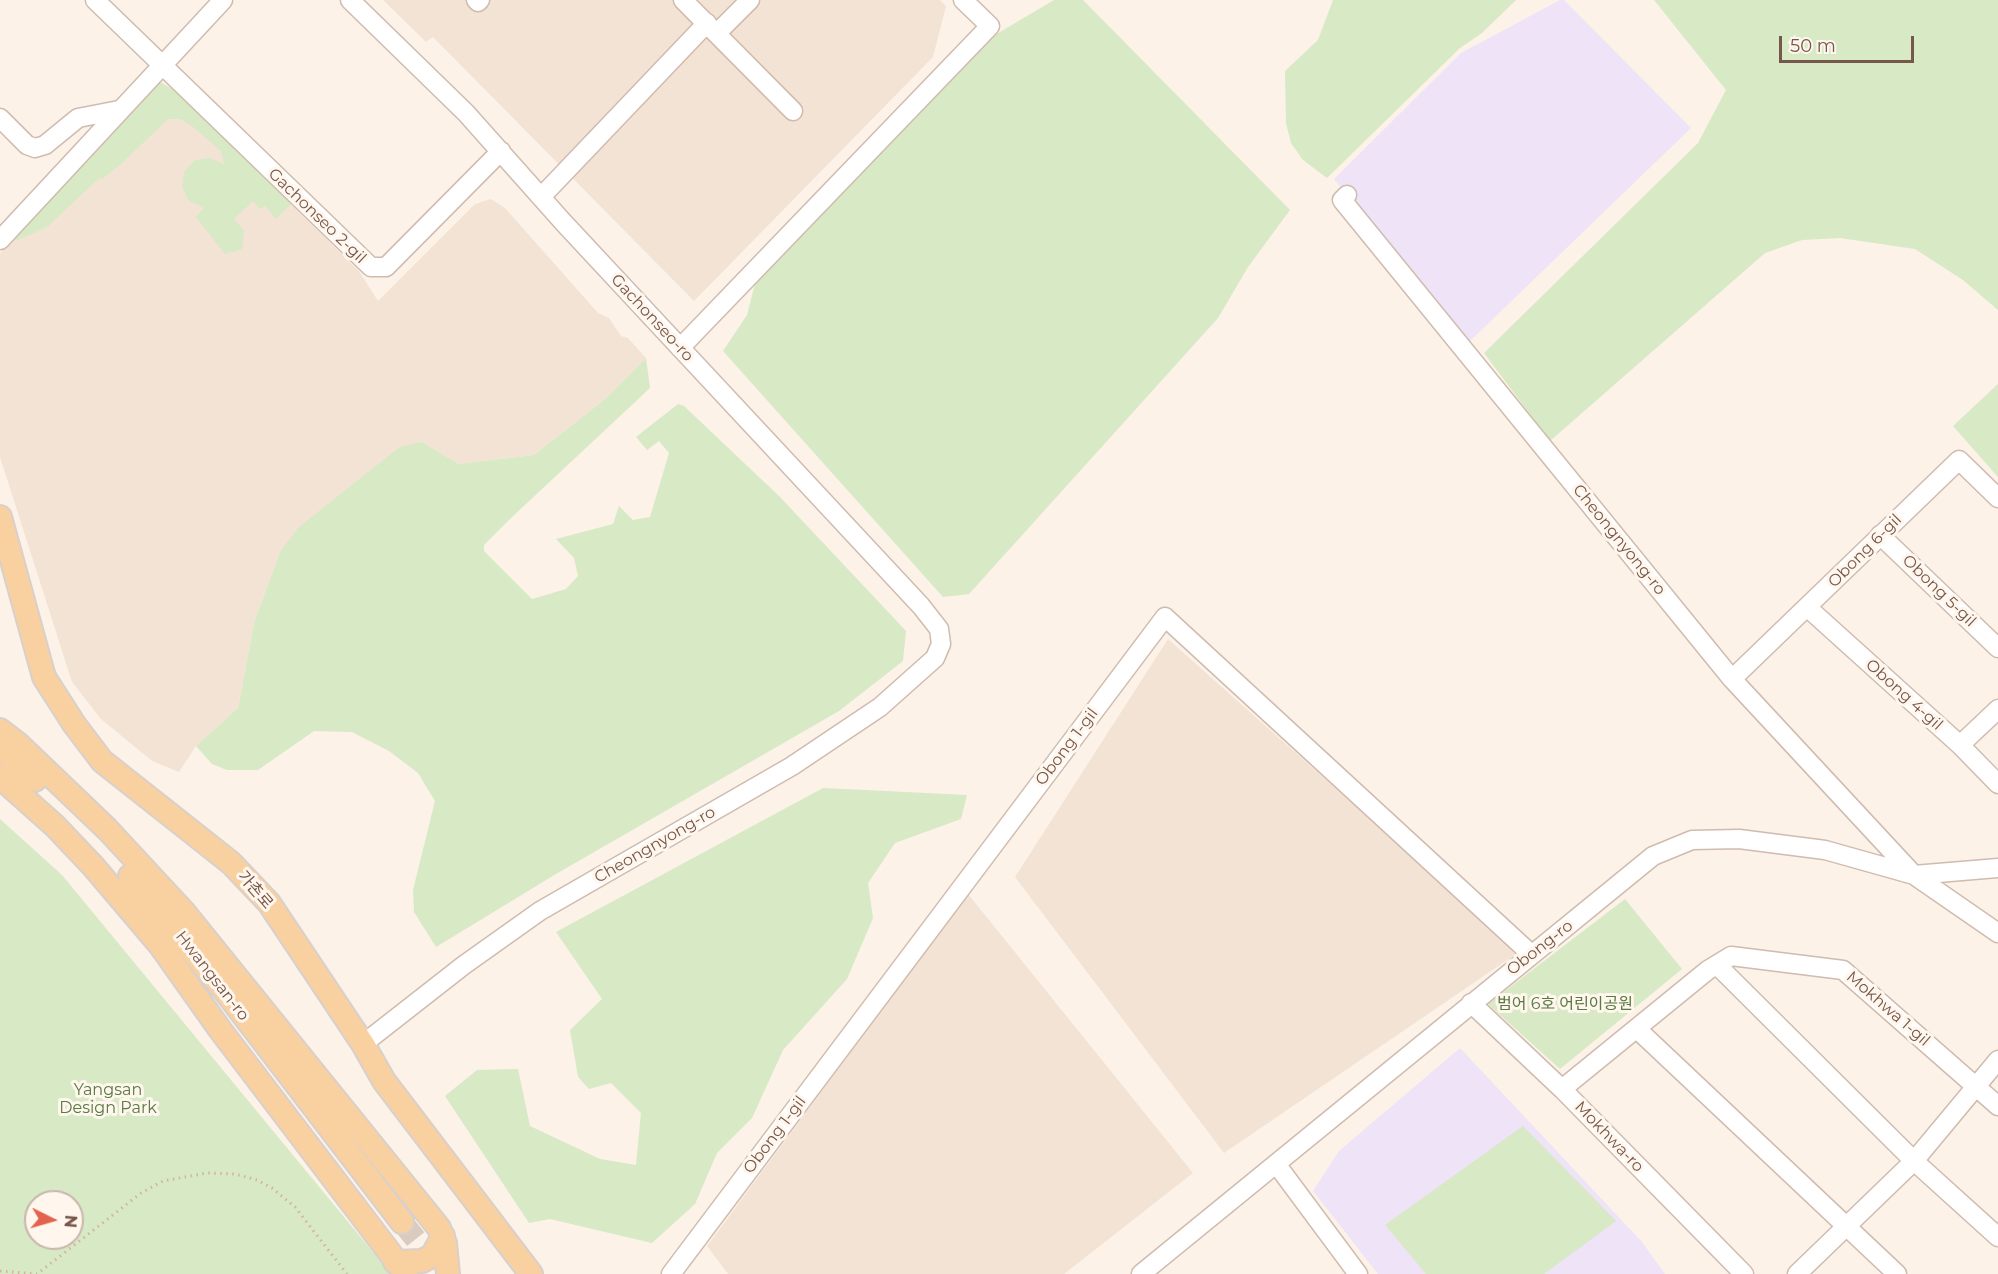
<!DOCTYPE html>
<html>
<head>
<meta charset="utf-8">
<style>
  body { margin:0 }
  #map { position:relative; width:1998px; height:1274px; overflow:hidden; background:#fcf2e7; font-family:Montserrat,sans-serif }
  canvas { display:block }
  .north { position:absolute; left:24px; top:1190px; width:60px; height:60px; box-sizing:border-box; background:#fff6ed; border:2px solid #c8b6ac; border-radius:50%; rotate:95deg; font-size:16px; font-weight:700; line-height:24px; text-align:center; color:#75574b }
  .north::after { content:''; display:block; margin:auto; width:21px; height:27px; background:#e3634f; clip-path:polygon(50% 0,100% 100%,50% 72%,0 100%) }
  .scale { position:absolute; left:1779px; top:36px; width:135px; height:27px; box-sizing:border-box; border:3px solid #75574b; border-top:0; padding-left:8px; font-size:18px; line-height:21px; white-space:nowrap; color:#75574b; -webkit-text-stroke:4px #fff6ed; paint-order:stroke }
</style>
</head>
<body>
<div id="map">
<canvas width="1998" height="1274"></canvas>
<div class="north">N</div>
<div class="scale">50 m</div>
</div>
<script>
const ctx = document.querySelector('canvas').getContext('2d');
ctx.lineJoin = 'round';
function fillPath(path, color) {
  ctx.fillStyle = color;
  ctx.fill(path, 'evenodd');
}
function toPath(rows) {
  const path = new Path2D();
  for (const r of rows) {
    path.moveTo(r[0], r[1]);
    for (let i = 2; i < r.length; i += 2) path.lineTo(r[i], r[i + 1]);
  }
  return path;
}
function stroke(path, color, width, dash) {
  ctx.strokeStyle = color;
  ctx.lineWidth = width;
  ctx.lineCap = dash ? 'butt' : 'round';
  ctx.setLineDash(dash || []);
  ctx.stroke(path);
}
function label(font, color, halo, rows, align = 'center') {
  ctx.font = font + ' Montserrat,"Noto Sans KR",sans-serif';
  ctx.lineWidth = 6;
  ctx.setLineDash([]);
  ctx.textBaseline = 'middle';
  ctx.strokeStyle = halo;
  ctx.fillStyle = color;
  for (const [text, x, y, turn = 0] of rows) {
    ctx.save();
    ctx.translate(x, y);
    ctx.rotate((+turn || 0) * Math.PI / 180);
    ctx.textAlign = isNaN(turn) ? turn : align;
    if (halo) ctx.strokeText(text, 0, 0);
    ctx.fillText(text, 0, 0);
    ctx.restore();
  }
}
const residential = toPath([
  [383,0,940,0,946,6,933,57,694,301,433,37,426,42],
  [160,82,174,90,359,271,378,301,475,204,491,199,505,208,598,313,609,318,621,336,628,338,646,358,604,400,534,455,459,464,422,442,280,552,254,623,238,708,196,746,179,772,152,761,101,719,72,682,0,457,0,253,114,127],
  [1168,639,1519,952,1224,1153,1015,877],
  [968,894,1193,1173,1064,1274,728,1274,707,1246]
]);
const education = toPath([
  [1560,0,1564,0,1691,128,1469,342,1334,179,1461,53],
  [1460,1048,1642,1242,1665,1274,1378,1274,1313,1191,1339,1151]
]);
const green = toPath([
  [1054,0,1083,0,1290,210,1248,267,1218,318,969,594,943,597,723,351,747,315,756,280,995,35],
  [1333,0,1516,0,1482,33,1460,48,1327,178,1303,160,1291,143,1286,123,1285,71,1318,40],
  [1654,0,1998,0,1998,310,1963,280,1915,249,1840,238,1802,240,1765,253,1550,441,1484,353,1698,143,1726,90],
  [160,82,174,90,291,204,276,219,265,206,260,209,253,201,234,219,244,231,242,249,225,254,196,217,204,208,189,201,182,187,184,172,195,160,210,158,224,164,221,151,192,126,181,119,168,119,122,163,102,179,99,178,47,227,18,240,12,239,153,86],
  [646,358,650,388,511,518,484,545,484,551,532,599,566,589,578,576,574,558,556,539,613,524,619,506,633,520,650,517,669,453,659,441,647,450,636,437,678,404,684,406,780,497,906,631,903,661,839,711,556,874,436,947,414,912,413,890,435,801,418,773,389,751,352,732,314,731,258,770,227,770,212,764,196,746,238,708,254,623,280,552,299,527,400,447,422,442,459,464,534,455,604,400],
  [1998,384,1998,477,1953,426],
  [823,788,967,795,961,819,895,843,868,883,873,918,847,979,783,1050,752,1118,717,1153,695,1204,652,1243,550,1219,529,1223,445,1096,477,1070,518,1069,530,1126,600,1159,636,1165,641,1113,611,1083,589,1089,578,1077,570,1030,602,999,556,932],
  [0,819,62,875,391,1274,0,1274],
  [36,1202,72,1202,72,1238,36,1238],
  [1625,899,1682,969,1560,1069,1488,1004],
  [1523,1126,1616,1221,1544,1274,1426,1274,1385,1225]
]);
const majorTunnel = toPath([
  [402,1222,442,1272]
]);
const path = toPath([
  [0,1271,37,1274,141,1193,163,1181,207,1173,235,1174,257,1180,272,1188,295,1207,347,1274]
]);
const minor = toPath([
  [95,0,371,267,386,267,501,151],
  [350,0,466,113,563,222,921,606,939,629,941,644,935,658,880,707,792,766,540,911,464,965,363,1044],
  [476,0,478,2,480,0],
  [683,0,793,111],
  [717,33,750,0],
  [0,118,27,145,35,148,45,145,78,118,119,110],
  [1347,195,1342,200,1732,679,1914,875,1998,868],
  [541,197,707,23],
  [0,240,223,0],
  [680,348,990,26,963,0],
  [1880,535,1998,648],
  [1808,608,1960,745,1998,784],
  [1732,679,1959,460,1998,498],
  [1960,745,1998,709],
  [1717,965,1914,1161,1998,1237],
  [1471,1003,1562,1089,1744,1274],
  [1637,1029,1897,1274],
  [1562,1089,1708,970,1731,956,1843,970,1998,1106],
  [1277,1165,1358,1274],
  [671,1274,1165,617,1531,954],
  [1141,1274,1653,856,1692,840,1739,839,1825,850,1914,875,1998,933],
  [1797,1274,1914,1161,1998,1060]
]);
const major = toPath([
  [0,517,44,677,74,724,102,761,231,863,269,903,363,1044,384,1081,531,1274],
  [0,730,17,743,107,829,183,911,439,1228,445,1243,448,1274],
  [0,749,35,780],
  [0,777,55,826,93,866,160,945,221,1031,406,1274],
  [130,876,225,991,402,1222],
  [395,1262,422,1261,432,1256,443,1236]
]);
const streetNames = [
  ["Gachonseo 2-gil",317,216,44],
  ["Gachonseo-ro",652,318,47],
  ["Cheongnyong-ro",1619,540,51],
  ["Obong 6-gil",1865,551,-45],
  ["Obong 5-gil",1939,591,44],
  ["Obong 4-gil",1904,695,42],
  ["Obong 1-gil",1067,747,-53],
  ["Cheongnyong-ro",655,845,-30],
  ["가촌로",255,890,49],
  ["Obong-ro",1540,948,-38],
  ["Hwangsan-ro",212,976,52],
  ["Mokhwa 1-gil",1888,1009,41],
  ["Obong 1-gil",775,1135,-53],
  ["Mokhwa-ro",1609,1137,46]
];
const parkNames = [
  ["범어 6호 어린이공원",1565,1004],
  ["Yangsan",108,1090],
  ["Design Park",108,1108]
];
fillPath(residential, '#f3e3d5');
fillPath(education, '#efe3f8');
fillPath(green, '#d7e9c5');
stroke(majorTunnel, '#dacbc0', 22, [22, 11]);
stroke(minor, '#d0bbaf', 21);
stroke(major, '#d8d0cd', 26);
stroke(path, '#d6b2a2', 3, [1.5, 4.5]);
stroke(minor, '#fff', 18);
stroke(major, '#f9d1a1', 22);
label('16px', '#75574b', '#fff6ed', streetNames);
label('16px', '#587a43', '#fff6ed', parkNames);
</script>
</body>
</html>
